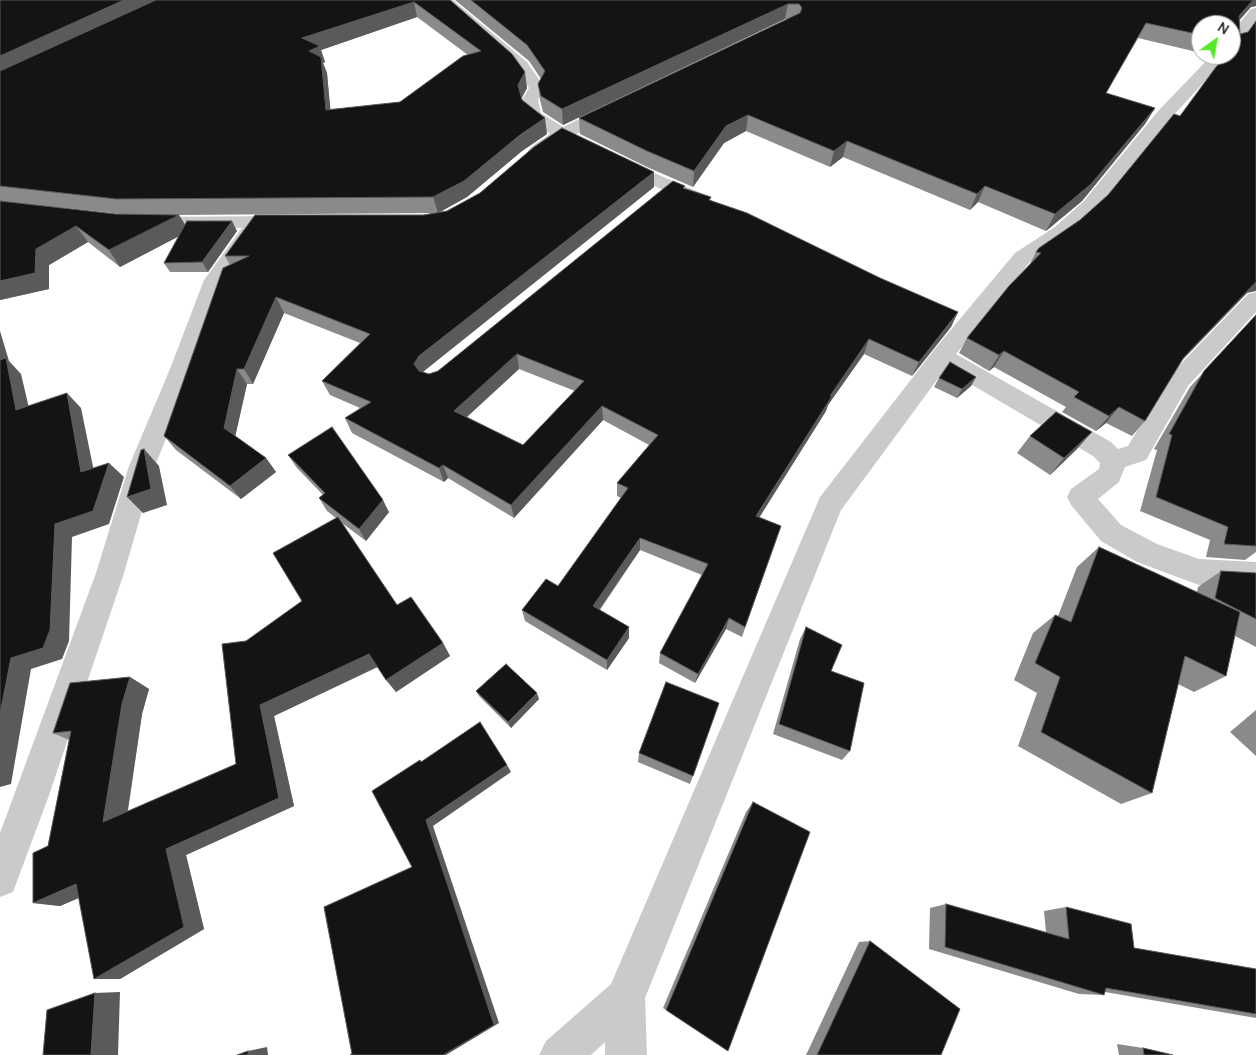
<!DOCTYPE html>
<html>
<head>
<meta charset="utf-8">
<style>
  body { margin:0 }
  #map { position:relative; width:1256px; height:1055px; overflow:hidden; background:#fff; font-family:Manrope,sans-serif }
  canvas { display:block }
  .north { position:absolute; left:1191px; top:15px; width:50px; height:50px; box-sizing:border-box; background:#fff; border:1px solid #ababab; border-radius:50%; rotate:32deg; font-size:14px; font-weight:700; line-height:20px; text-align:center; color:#2d2d2d }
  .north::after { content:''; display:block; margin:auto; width:18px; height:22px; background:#54ea28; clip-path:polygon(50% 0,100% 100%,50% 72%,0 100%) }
</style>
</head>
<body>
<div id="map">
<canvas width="1256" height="1055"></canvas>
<div class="north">N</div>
</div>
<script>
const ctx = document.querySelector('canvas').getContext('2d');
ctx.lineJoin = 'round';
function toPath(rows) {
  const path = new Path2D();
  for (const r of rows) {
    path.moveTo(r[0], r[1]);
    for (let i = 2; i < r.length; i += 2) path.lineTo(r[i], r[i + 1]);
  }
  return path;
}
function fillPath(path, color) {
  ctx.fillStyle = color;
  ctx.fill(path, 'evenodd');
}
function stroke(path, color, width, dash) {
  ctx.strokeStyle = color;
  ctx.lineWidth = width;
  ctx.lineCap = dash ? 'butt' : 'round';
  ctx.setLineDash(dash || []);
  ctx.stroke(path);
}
const minor = toPath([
  [438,0,453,0,527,62,545,88,538,100,541,113,563,127,607,105,619,105,621,109,619,113,568,138,543,155,537,156,531,155,528,151,531,147,550,134,526,116,522,100,529,88,515,68,438,0],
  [1256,8,1256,21,1236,46,1231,48,1231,33,1251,9,1256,8],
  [1212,55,1229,55,1171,118,1097,210,1069,235,1029,263,956,354,1111,442,1118,449,1128,446,1171,374,1248,294,1256,292,1256,312,1188,386,1146,460,1125,467,1119,482,1098,499,1121,525,1157,544,1199,559,1256,562,1256,588,1199,585,1137,562,1101,541,1071,505,1067,497,1071,489,1099,469,1100,463,1093,456,945,369,841,510,645,998,647,1055,605,1055,605,1042,591,1055,539,1055,546,1041,611,984,820,497,934,350,1015,253,1055,227,1083,202,1159,110,1212,55],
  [621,159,708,196,711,200,708,204,701,206,694,204,615,168,612,164,615,160,621,159],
  [288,216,295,218,298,222,295,226,258,228,260,231,225,281,194,369,155,466,124,573,48,798,13,892,0,897,0,833,96,573,129,466,170,369,204,280,242,228,146,229,139,227,136,223,139,219,146,217,288,216]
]);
const wall = toPath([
  [0,0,450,0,527,88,522,98,522,100,547,134,522,151,467,197,440,212,654,187,424,371,423,372,429,374,438,371,685,186,684,188,711,197,710,200,880,278,958,312,951,327,912,376,864,354,828,405,826,411,759,518,781,526,742,637,726,629,695,683,659,663,660,653,702,575,640,550,600,610,629,627,629,638,607,670,525,621,522,610,558,586,621,498,617,496,617,483,649,445,603,420,514,518,448,478,444,482,352,433,345,418,360,408,330,395,322,381,360,343,284,313,253,384,247,384,235,436,266,458,276,472,241,499,176,450,164,436,230,265,225,256,432,213,179,215,185,225,237,231,208,272,170,272,164,263,179,236,120,267,88,242,49,265,49,289,0,300,0,201,116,214,122,214,0,201],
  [417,17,468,55,400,102,330,110,327,73,323,63,325,62,321,50],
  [519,369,575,391,523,445,467,417],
  [455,0,1256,0,1256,6,1251,7,1239,20,1247,293,1182,360,1145,421,1132,436,1106,423,1096,431,1062,412,1066,407,994,367,989,371,959,353,967,338,1029,266,1036,252,1080,220,1108,195,1180,116,1231,55,1231,25,1201,25,1201,53,1138,38,1106,93,1155,108,1145,124,1082,201,1046,231,978,202,970,210,843,157,830,167,746,131,724,143,693,187,647,167,580,134,579,118,787,19,785,19,563,125,543,112,540,100,538,84,541,79,529,61],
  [1256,315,1256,552,1245,560,1206,557,1210,540,1140,511,1157,450,1154,449,1190,387],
  [976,377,971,386,957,398,934,387,939,378],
  [1030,436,1077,449,1050,475,1017,453],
  [288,455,389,512,366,541,342,523,397,605,443,643,450,656,396,692,378,667,274,716,294,806,186,855,204,929,120,979,94,979,79,898,60,906,33,903,48,846,69,740,53,733,130,677,149,689,142,714,128,811,236,764,246,641,302,601,336,518,327,511,319,498,323,495,297,468],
  [1099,547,1197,592,1198,587,1221,571,1256,573,1256,647,1235,636,1226,676,1194,692,1178,684,1152,793,1121,804,1018,746,1037,693,1014,680,1033,633,1055,615,1058,616,1077,567],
  [806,627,831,671,850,751,842,760,773,734,800,639],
  [476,691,539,699,511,728,479,696],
  [719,703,690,784,638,762,639,753],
  [1256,710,1256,756,1230,732],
  [753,802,666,1010,663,1008,746,812],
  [946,904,1046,932,1044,911,1066,907,1134,948,1256,969,1256,1018,1105,992,1104,995,1079,994,929,949,930,908],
  [870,941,941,1055,806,1055,859,942],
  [1117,1044,1143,1048,1173,1055,1119,1055]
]);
const shadedWall = toPath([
  [124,0,165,0,0,77,0,56],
  [1253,0,1256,0,1256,6,1251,7,1231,30,1239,16],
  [414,2,417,17,321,50,325,62,323,63,327,73,332,126,326,110,314,67,302,38],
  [788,4,785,19,563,125,562,109],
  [525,72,527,88,520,100,518,85],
  [1155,108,1145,124,1082,201,1046,231,1055,214],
  [748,115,746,131,724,143,693,187,694,171,726,126],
  [545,118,547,134,522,151,467,197,438,213,433,197],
  [847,141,843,157,830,167,834,151],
  [654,172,654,187,424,371,419,379,414,364,419,356],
  [985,186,978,202,970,210,977,194],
  [179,215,189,231,120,267,109,250],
  [232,221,237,231,208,272,202,262],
  [76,226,88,242,49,265,49,289,0,300,0,281,36,249],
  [1256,282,1256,291,1247,293,1170,373,1184,357],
  [276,297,284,313,253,384,244,369],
  [958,312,951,327,912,376,919,362],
  [0,331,9,361,21,374,33,425,16,410,0,363],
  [869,339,864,354,828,405,826,411,752,529,756,516,830,396],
  [1004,351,994,367,989,371,999,355],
  [517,354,519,369,458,425,454,411],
  [237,369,247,384,234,442,224,428],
  [976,377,971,386,957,398,962,389],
  [67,393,81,408,97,486,81,472],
  [602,406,603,420,514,518,511,505],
  [1119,407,1106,423,1096,431,1109,416],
  [1092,432,1077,449,1050,475,1064,458],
  [144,449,159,466,167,505,143,513,127,497],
  [266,458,276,472,241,499,230,486],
  [109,463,124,477,109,524,72,537,69,641,62,659,31,669,11,784,0,787,0,714,11,658,55,524],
  [443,465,448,478,444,482,439,468],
  [383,500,389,512,366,541,359,529],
  [640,538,640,550,594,617,593,606],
  [729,618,726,629,695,683,698,674],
  [629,627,629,638,607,670,607,660],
  [443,643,450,656,396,692,386,680],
  [369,654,379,666,274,716,294,806,186,855,204,929,120,979,94,979,166,849,279,798,260,705],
  [130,677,149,689,142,714,125,828,103,822,122,704],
  [537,693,539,699,511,728,508,722],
  [507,765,511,772,433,826,499,1023,446,1055,443,1055,426,820],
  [76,884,101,888,60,906,33,903],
  [120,992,118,1055,91,1055,95,993],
  [267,1047,268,1055,248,1055,248,1051]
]);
const building = toPath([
  [0,0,124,0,0,56,0,0],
  [156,0,450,0,512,54,525,72,518,85,522,100,545,118,520,135,464,181,433,197,116,199,0,186,0,71,156,0],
  [414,2,481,51,463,56,400,102,326,110,321,57,309,51,320,46,302,38,414,2],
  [471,0,1253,0,1239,16,1240,34,1248,32,1256,21,1256,282,1184,357,1145,421,1119,407,1109,416,1074,397,1079,392,1004,351,999,355,967,338,1009,286,1041,253,1036,252,1039,248,1080,220,1108,195,1174,114,1180,116,1216,67,1227,55,1231,55,1231,51,1241,41,1239,38,1231,38,1231,25,1201,25,1201,35,1146,23,1106,93,1155,108,1091,184,1055,214,985,186,977,194,847,141,834,151,748,115,726,126,694,171,647,151,579,118,800,13,802,8,799,4,788,4,562,109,541,96,538,84,545,71,527,45,471,0],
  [562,128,654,172,419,356,414,364,419,371,429,374,438,371,673,181,685,186,683,188,711,197,709,200,747,213,880,278,958,312,919,362,869,339,830,396,832,396,756,516,781,526,745,627,729,618,698,674,660,653,708,564,640,538,593,606,629,627,607,660,522,610,546,579,558,586,628,488,617,483,658,435,602,406,511,505,443,465,439,468,345,418,371,402,322,381,370,334,276,297,244,369,237,369,224,428,266,458,230,486,164,436,223,268,249,256,225,256,255,215,424,215,447,211,480,193,534,147,562,128],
  [517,354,584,381,523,445,454,411,517,354],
  [0,201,116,214,179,215,109,250,76,226,36,249,35,273,0,281,0,201],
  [187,221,232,221,202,262,164,263,187,221],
  [1256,315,1256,546,1224,544,1228,527,1156,497,1172,435,1169,434,1204,371,1256,315],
  [6,358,16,410,67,393,81,472,109,463,93,511,55,524,50,630,43,648,11,658,0,714,0,360,6,358],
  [950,362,976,377,962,389,939,378,950,362],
  [1056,412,1092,432,1064,458,1030,436,1056,412],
  [332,427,383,500,359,529,319,498,325,493,288,455,332,427],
  [144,449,151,489,127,497,141,450,144,449],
  [338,517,397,605,411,597,443,643,386,680,369,654,260,705,279,798,166,849,184,927,94,979,76,884,33,903,33,853,48,846,71,731,53,733,70,683,130,677,122,704,103,822,236,764,222,644,246,641,302,601,273,553,338,517],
  [1099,547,1240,612,1226,676,1185,656,1152,793,1041,732,1060,677,1035,663,1055,615,1071,622,1099,547],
  [1221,571,1256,573,1256,619,1215,598,1221,571],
  [806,627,842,645,831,671,864,683,850,751,779,724,806,627],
  [506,664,537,693,508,722,476,691,506,664],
  [666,682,719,703,693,776,639,753,666,682],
  [480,722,507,765,426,820,494,1025,443,1055,350,1055,352,1054,324,907,412,867,372,791,420,760,421,762,480,722],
  [753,802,810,832,728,1051,666,1010,753,802],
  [946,904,1069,939,1066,907,1131,924,1134,948,1256,969,1256,1014,1106,988,1104,995,945,947,946,904],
  [870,941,960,1009,941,1055,817,1055,870,941],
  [95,993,91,1055,43,1055,47,1010,95,993],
  [1143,1048,1173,1055,1144,1055,1143,1048],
  [248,1051,248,1055,237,1055,248,1051]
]);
fillPath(minor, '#cacaca');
fillPath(wall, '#8a8a8a');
fillPath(shadedWall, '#5a5a5a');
fillPath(building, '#141414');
stroke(building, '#5a5a5a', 1);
</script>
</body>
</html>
